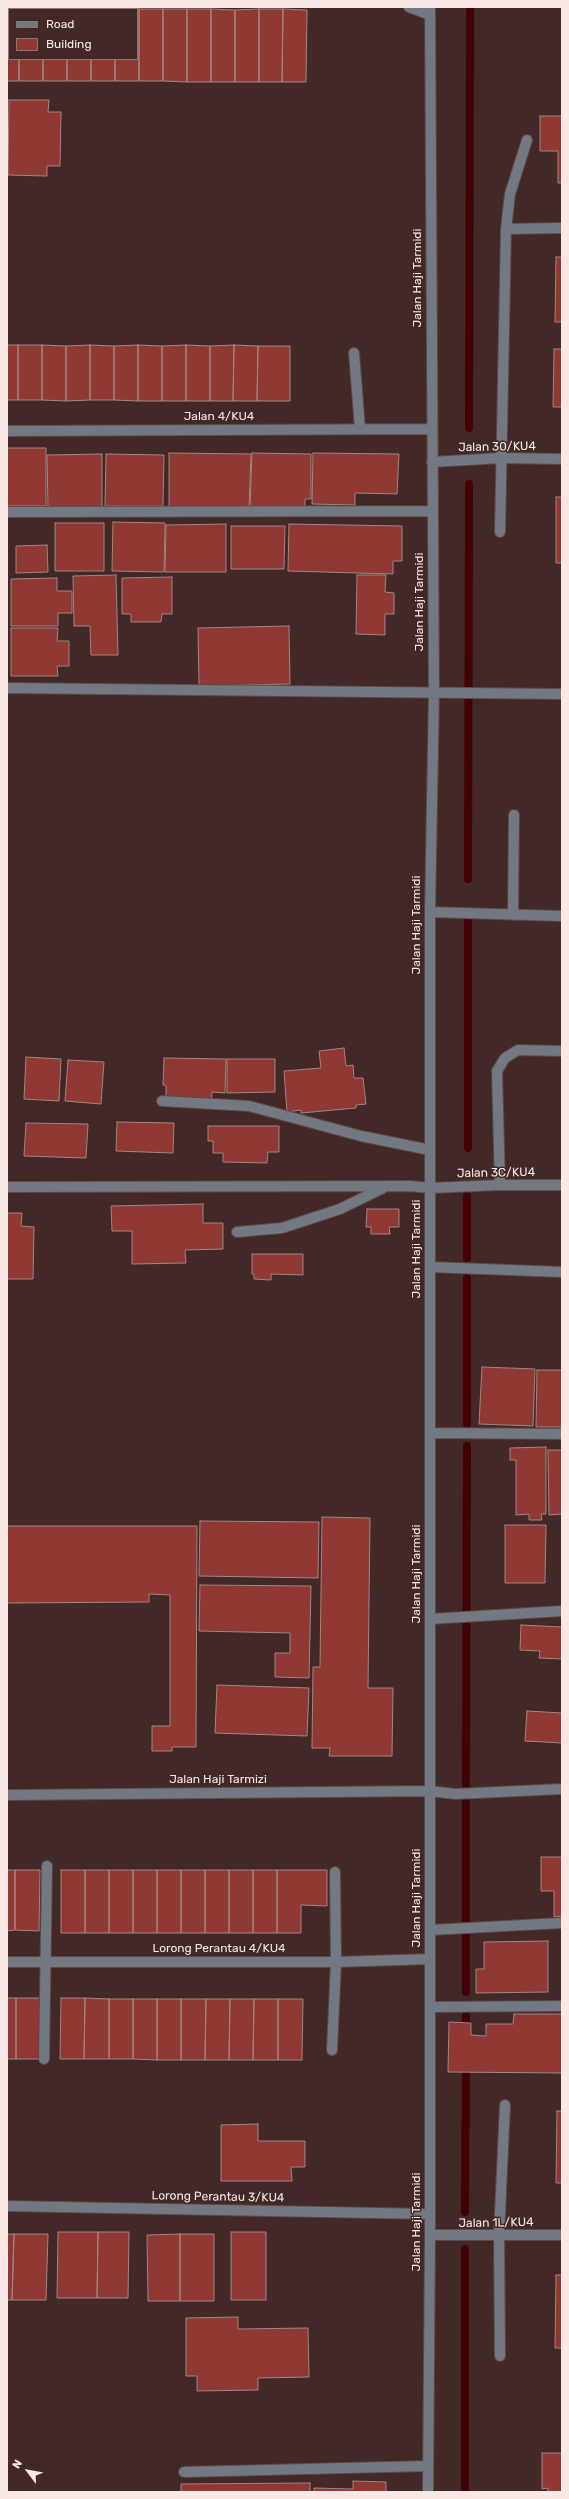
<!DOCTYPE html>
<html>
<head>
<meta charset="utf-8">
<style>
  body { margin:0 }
  #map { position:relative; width:569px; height:2499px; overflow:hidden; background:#422927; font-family:Rubik,sans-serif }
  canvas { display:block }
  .frame { position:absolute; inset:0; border:8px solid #f9e8e6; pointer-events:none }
  .legend { position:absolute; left:8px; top:8px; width:130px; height:52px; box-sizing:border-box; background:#422927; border:1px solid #8b7573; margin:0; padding:5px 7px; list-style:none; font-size:12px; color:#f9e8e6 }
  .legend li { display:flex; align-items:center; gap:8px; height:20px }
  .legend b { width:20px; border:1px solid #8b7573 }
  .north { position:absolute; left:8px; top:2451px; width:40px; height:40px; -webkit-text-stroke:3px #422927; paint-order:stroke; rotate:302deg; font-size:11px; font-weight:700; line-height:16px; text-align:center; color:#f9e8e6 }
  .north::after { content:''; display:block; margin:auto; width:14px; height:18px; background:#f9e8e6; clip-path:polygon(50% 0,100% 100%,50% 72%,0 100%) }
</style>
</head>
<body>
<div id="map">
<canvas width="569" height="2499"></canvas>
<div class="frame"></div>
<ul class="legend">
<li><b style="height:5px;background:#727982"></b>Road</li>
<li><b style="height:11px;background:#903834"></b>Building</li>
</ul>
<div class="north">N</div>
</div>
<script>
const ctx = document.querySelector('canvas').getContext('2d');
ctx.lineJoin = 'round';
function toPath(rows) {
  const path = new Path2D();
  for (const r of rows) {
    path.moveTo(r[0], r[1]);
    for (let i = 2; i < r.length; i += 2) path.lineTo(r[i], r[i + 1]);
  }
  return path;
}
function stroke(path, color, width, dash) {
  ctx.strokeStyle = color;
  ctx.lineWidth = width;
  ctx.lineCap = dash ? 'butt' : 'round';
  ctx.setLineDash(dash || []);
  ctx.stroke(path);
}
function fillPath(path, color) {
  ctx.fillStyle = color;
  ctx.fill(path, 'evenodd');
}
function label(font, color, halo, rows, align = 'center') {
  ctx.font = font + ' Rubik,sans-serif';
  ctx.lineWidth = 3;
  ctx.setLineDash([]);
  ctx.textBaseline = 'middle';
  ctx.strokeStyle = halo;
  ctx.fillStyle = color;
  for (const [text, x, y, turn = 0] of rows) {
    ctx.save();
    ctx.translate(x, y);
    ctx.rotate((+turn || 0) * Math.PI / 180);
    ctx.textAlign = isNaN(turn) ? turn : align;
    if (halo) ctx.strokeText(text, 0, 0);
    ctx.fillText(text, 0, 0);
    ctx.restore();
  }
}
const stream = toPath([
  [469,428,470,7],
  [468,879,469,484],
  [468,1148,468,921],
  [467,1196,467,1258],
  [467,1424,467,1278],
  [466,1785,467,1446],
  [466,1923,466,1800],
  [466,1992,466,1933],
  [466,2033,466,2016],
  [465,2212,466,2061],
  [465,2492,465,2249]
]);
const building = toPath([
  [7,9,9,9,9,59,19,59,19,81,7,81,7,9],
  [137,9,139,9,139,81,115,81,115,59,137,59,137,9],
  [139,9,163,9,163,81,139,81,139,9],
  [163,9,187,9,187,82,163,81,163,9],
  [187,9,211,9,211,82,187,82,187,9],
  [211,9,235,10,235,82,211,82,211,9],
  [259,9,259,82,235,82,235,10,259,9],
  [259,9,283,9,282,82,259,82,259,9],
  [283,9,307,10,306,82,282,82,283,9],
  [19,59,43,59,43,81,19,81,19,59],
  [43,59,67,59,67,81,43,81,43,59],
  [67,59,91,59,91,81,67,81,67,59],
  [91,59,115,59,115,81,91,81,91,59],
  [9,100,49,100,48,112,61,112,60,166,47,166,47,176,8,175,9,100],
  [540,116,562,116,562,183,558,183,558,151,540,151,540,116],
  [556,257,562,257,562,322,555,322,556,257],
  [7,345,18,345,18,400,7,400,7,345],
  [18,345,42,345,42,400,18,400,18,345],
  [42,345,66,346,66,401,42,400,42,345],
  [90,345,114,346,114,400,90,400,90,345],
  [90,345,90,400,66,401,66,346,90,345],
  [138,345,162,346,162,401,138,401,138,345],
  [138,345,138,401,114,400,114,346,138,345],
  [186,345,210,346,210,401,186,401,186,345],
  [186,345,186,401,162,401,162,346,186,345],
  [234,345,258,346,257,401,233,401,234,345],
  [234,345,233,401,210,401,210,346,234,345],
  [258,346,290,346,290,401,257,401,258,346],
  [554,349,562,349,562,407,553,407,554,349],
  [7,448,46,448,46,506,7,506,7,448],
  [169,453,251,454,249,509,169,508,169,453],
  [252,453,311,454,311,499,305,499,305,508,250,507,252,453],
  [313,453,399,454,397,494,355,493,355,505,312,504,313,453],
  [102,454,102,507,48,508,47,455,102,454],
  [106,454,164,455,163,506,105,506,106,454],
  [556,497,562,497,562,563,556,563,556,497],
  [113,522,165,523,164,572,112,571,113,522],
  [55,523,104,523,104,571,55,571,55,523],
  [226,524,226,572,165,572,166,525,226,524],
  [289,524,402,526,402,561,393,561,393,574,288,571,289,524],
  [231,526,285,526,284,569,231,569,231,526],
  [47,545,48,572,16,573,16,546,47,545],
  [116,575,118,655,91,655,90,626,74,626,73,576,116,575],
  [357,575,386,575,385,592,394,593,394,614,385,614,385,635,356,634,357,575],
  [172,577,172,614,162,614,161,622,131,622,131,614,122,614,122,578,172,577],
  [57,578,57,591,72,591,72,613,58,613,58,626,11,626,11,579,57,578],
  [289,626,290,684,199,686,198,628,289,626],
  [11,628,58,628,57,641,69,641,69,666,57,666,58,676,11,676,11,628],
  [344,1048,346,1066,353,1065,354,1078,363,1078,366,1104,356,1105,356,1108,301,1113,301,1110,287,1112,284,1071,321,1068,319,1051,344,1048],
  [26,1057,61,1059,59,1101,24,1099,26,1057],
  [164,1058,226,1059,225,1093,212,1092,211,1104,166,1103,166,1086,163,1085,164,1058],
  [227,1059,275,1059,275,1092,227,1093,227,1059],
  [68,1060,104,1062,101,1104,65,1101,68,1060],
  [117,1122,174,1123,173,1153,116,1151,117,1122],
  [26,1123,88,1124,86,1158,24,1156,26,1123],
  [208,1126,279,1126,279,1152,268,1152,267,1163,223,1162,223,1153,213,1153,213,1141,208,1141,208,1126],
  [203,1204,203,1223,223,1223,223,1249,185,1250,186,1263,132,1264,132,1231,112,1231,111,1206,203,1204],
  [367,1209,399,1209,399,1227,389,1227,390,1234,371,1234,371,1227,366,1227,367,1209],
  [7,1213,22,1213,21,1226,34,1227,33,1279,7,1279,7,1213],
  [252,1254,303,1254,303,1275,271,1274,271,1280,254,1279,254,1274,252,1274,252,1254],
  [482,1367,535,1369,533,1426,479,1424,482,1367],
  [537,1370,562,1370,562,1427,536,1427,537,1370],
  [546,1447,546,1514,541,1514,542,1520,529,1520,529,1514,516,1515,516,1460,510,1460,510,1448,546,1447],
  [548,1450,562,1450,562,1514,549,1515,548,1450],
  [322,1517,370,1518,368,1688,393,1688,392,1756,329,1756,330,1748,312,1748,313,1667,320,1667,322,1517],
  [200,1521,319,1522,318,1578,199,1576,200,1521],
  [505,1525,546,1525,545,1583,505,1583,505,1525],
  [7,1526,197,1526,196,1747,172,1747,172,1751,152,1751,152,1726,170,1726,170,1595,149,1594,149,1602,7,1603,7,1526],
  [200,1585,311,1586,309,1678,275,1677,275,1653,290,1653,290,1633,199,1631,200,1585],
  [521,1625,562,1627,562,1659,539,1658,540,1651,520,1650,521,1625],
  [217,1685,309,1688,307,1736,215,1733,217,1685],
  [527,1711,562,1713,562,1743,525,1741,527,1711],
  [541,1857,562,1857,562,1916,554,1917,554,1891,541,1891,541,1857],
  [7,1870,15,1870,15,1930,7,1931,7,1870],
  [15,1870,40,1870,39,1931,15,1930,15,1870],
  [61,1870,85,1870,85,1933,61,1933,61,1870],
  [85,1870,109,1870,109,1933,85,1933,85,1870],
  [109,1870,133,1870,133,1933,109,1933,109,1870],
  [133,1870,157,1870,157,1933,133,1933,133,1870],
  [157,1870,181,1870,181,1933,157,1933,157,1870],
  [181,1870,205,1870,205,1933,181,1933,181,1870],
  [205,1870,229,1870,229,1933,205,1933,205,1870],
  [229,1870,253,1870,253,1933,229,1933,229,1870],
  [253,1870,277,1870,277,1933,253,1933,253,1870],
  [277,1870,327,1870,327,1906,301,1905,301,1933,277,1933,277,1870],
  [548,1941,548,1992,476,1993,476,1969,484,1969,484,1942,548,1941],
  [7,1998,16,1998,16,2059,7,2059,7,1998],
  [16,1998,40,1998,40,2059,16,2059,16,1998],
  [61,1998,85,1998,84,2059,60,2059,61,1998],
  [85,1998,109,1999,109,2059,84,2059,85,1998],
  [109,1999,133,1999,133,2059,109,2059,109,1999],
  [133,1999,157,1999,157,2060,133,2059,133,1999],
  [157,1999,181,1999,181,2060,157,2060,157,1999],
  [181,1999,206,1999,205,2060,181,2060,181,1999],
  [206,1999,230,1999,229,2060,205,2060,206,1999],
  [230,1999,254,1999,253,2060,229,2060,230,1999],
  [254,1999,278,1999,278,2060,253,2060,254,1999],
  [278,1999,303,1999,302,2060,278,2060,278,1999],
  [514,2014,562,2014,562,2073,448,2072,449,2022,471,2023,471,2035,486,2036,486,2024,513,2024,514,2014],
  [557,2111,562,2111,562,2183,556,2183,557,2111],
  [258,2124,258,2141,305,2141,305,2167,291,2167,292,2181,221,2181,221,2125,258,2124],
  [58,2232,98,2232,97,2298,57,2298,58,2232],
  [98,2232,129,2232,128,2298,97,2298,98,2232],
  [231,2232,266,2232,266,2300,231,2300,231,2232],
  [7,2234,14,2234,12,2300,7,2300,7,2234],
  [14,2234,48,2234,46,2300,12,2300,14,2234],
  [180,2234,180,2301,148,2301,147,2235,180,2234],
  [180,2234,214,2234,214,2301,180,2301,180,2234],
  [556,2275,562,2275,562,2348,555,2348,556,2275],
  [238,2317,238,2329,308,2328,309,2377,258,2378,258,2390,197,2391,197,2376,186,2376,186,2318,238,2317],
  [542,2453,562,2453,562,2492,548,2492,548,2488,542,2489,542,2453],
  [353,2481,386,2482,386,2492,314,2492,314,2488,353,2489,353,2481],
  [310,2483,310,2492,181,2492,181,2484,310,2483]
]);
const minor = toPath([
  [409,7,430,15],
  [506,229,562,228],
  [354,353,360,429],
  [7,431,432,429],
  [432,462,501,458,562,459],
  [7,512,432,511],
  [500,532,506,229,510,194,527,140],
  [7,688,562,694],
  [430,912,562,916],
  [513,915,514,815],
  [162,1101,249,1106,361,1136,430,1150],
  [500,1185,497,1071,505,1058,518,1050,562,1051],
  [7,1187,410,1186,430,1188,500,1185,562,1185],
  [237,1232,282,1228,340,1209,383,1188],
  [430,1267,562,1272],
  [430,1433,562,1434],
  [430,1619,562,1611],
  [7,1795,430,1791,455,1794,562,1789],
  [430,1930,562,1923],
  [7,1962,336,1962,430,1959],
  [430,2007,562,2006],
  [332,2050,336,1962,335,1872],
  [44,2059,47,1866],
  [7,2206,429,2214],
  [430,2235,562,2235],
  [500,2356,499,2235,505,2105],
  [184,2472,428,2466],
  [428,2492,430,2235,430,912,434,692,430,7]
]);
const streetNames = [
  ["Jalan Haji Tarmidi",418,278,-90],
  ["Jalan 4/KU4",219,417],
  ["Jalan 30/KU4",497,447,-1],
  ["Jalan Haji Tarmidi",420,602,-90],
  ["Jalan Haji Tarmidi",417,925,-90],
  ["Jalan 3C/KU4",496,1173,-1],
  ["Jalan Haji Tarmidi",417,1249,-90],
  ["Jalan Haji Tarmidi",417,1574,-90],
  ["Jalan Haji Tarmizi",218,1780],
  ["Jalan Haji Tarmidi",417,1898,-90],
  ["Lorong Perantau 4/KU4",219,1949],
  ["Lorong Perantau 3/KU4",218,2197,1],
  ["Jalan Haji Tarmidi",417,2222,-90],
  ["Jalan 1L/KU4",496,2223,-1]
];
stroke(stream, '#420104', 8);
fillPath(building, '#903834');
stroke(building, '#a38582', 1);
stroke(minor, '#5f4846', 12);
stroke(minor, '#727982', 10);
label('12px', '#f9e8e6', '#422927', streetNames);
</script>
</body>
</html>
